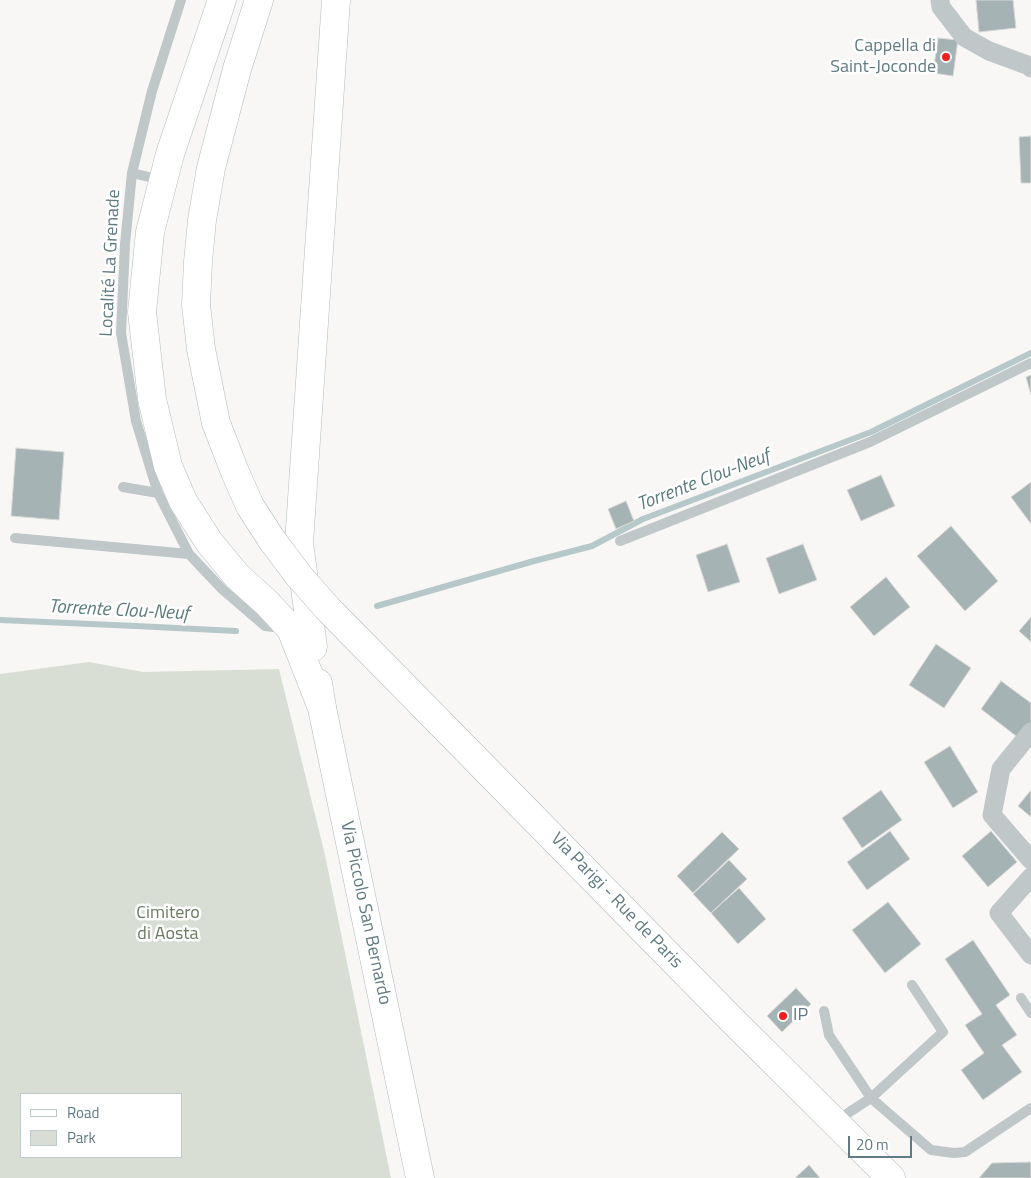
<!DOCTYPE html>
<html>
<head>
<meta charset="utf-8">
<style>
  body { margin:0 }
  #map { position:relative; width:1031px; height:1178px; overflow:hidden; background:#f8f7f5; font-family:"Titillium Web",sans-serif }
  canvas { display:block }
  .legend { position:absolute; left:20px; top:1093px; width:162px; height:65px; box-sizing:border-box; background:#fff; border:1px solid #c0cacd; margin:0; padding:6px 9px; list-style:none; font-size:15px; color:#617b82 }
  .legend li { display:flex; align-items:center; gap:10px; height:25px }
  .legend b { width:25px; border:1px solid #c0cacd }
  .scale { position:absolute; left:848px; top:1136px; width:64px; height:22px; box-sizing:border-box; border:2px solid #617b82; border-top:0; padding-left:6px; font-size:15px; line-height:18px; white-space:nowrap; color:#617b82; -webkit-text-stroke:4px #fff; paint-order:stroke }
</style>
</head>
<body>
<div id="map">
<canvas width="1031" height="1178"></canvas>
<ul class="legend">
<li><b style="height:6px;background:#fff"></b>Road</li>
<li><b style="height:14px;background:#d9ded4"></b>Park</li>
</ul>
<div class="scale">20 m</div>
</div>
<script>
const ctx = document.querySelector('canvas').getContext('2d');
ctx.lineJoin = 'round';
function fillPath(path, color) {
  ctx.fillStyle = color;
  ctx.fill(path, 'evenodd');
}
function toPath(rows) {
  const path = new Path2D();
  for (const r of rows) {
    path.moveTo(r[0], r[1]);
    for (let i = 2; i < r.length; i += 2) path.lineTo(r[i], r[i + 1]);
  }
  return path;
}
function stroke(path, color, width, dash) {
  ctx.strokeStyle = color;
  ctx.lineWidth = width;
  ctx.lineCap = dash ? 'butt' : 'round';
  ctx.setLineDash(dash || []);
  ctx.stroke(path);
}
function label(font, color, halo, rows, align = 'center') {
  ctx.font = font + ' "Titillium Web",sans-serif';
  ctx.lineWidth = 5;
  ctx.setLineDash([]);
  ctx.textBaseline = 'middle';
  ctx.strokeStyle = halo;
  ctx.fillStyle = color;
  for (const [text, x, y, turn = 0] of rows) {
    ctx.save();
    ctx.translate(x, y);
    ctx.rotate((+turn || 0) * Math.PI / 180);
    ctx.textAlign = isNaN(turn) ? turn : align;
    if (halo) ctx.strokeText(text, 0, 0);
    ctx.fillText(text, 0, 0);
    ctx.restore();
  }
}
const green = toPath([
  [89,662,143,672,279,669,325,855,391,1178,0,1178,0,674],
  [21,1094,181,1094,181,1157,21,1157]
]);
const stream = toPath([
  [377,606,534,561,592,546,643,519,871,432,1031,353],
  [0,620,136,626,236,631]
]);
const building = toPath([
  [976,0,1013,0,1016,28,979,32,976,0],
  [938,38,958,40,953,76,933,73,938,38],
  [1031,136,1031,183,1021,183,1019,137,1031,136],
  [1031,375,1031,395,1026,377,1031,375],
  [16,448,64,452,59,520,11,516,16,448],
  [881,475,895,506,861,521,847,490,881,475],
  [1031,482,1031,524,1011,497,1031,482],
  [626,501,634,521,616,529,608,509,626,501],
  [951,526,998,581,965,611,917,556,951,526],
  [727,544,740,582,708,592,696,555,727,544],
  [803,544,817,580,779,594,766,558,803,544],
  [886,577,910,607,874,636,850,607,886,577],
  [1031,617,1031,642,1019,631,1031,617],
  [936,644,971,668,944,708,909,685,936,644],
  [1001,681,1031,703,1031,725,1020,739,981,709,1001,681],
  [950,746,978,792,953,808,924,762,950,746],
  [881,790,902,820,862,848,842,818,881,790],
  [1031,790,1031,817,1018,806,1031,790],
  [890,831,910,859,867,890,847,862,890,831],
  [991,831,1017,862,988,887,962,856,991,831],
  [722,832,739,849,693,893,677,876,722,832],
  [729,860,747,879,711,913,693,894,729,860],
  [739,888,766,919,738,944,711,913,739,888],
  [888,902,921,944,885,973,852,930,888,902],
  [973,940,1010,995,996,1005,1017,1035,1002,1045,1022,1072,983,1100,961,1070,984,1053,965,1025,982,1014,945,959,973,940],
  [796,988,811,1004,782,1032,767,1016,796,988],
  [1031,1162,1031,1178,979,1178,992,1163,1031,1162],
  [809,1165,820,1178,795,1178,809,1165]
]);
const lane = toPath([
  [132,173,152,91,181,0],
  [162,180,132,173,125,244,121,333,136,421,158,493,189,554,222,589,265,626,282,628],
  [123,487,158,493],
  [15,538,189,554],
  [620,541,870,442,1031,363],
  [1021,998,1031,1013],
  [824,1011,829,1035,871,1098,931,1150,954,1153,965,1152,1031,1108],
  [839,1124,848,1113,871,1098,943,1032,912,985]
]);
const street = toPath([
  [940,0,941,7,964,37,989,51,1027,65,1031,68],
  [1031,732,1001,769,992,815,1031,860],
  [1031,877,999,913,1031,955]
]);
const secondary = toPath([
  [318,683,322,708,420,1178]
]);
const primary = toPath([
  [222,0,170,154,150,232,142,312,152,399,168,466,183,501,209,542,237,576,267,603,291,629,322,708],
  [259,0,237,69,211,168,202,220,198,262,196,305,201,349,216,423,235,472,250,506,272,540],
  [313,647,299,543,336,0],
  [395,677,730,1018,891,1178]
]);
const primaryBridge = toPath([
  [272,540,299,576,329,610,395,677]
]);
const markers = [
  [946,57,5,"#ef1e21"],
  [783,1016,5,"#ef1e21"]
];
const poiNames = [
  ["Cappella di",936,47],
  ["Saint-Joconde",936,68],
  ["IP",793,1016,"left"]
];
const streetNames = [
  ["Localité La Grenade",111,263,-87],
  ["Via Parigi - Rue de Paris",616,901,46],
  ["Via Piccolo San Bernardo",365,913,78]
];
const parkNames = [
  ["Cimitero",168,914],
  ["di Aosta",168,935]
];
const waterNames = [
  ["Torrente Clou-Neuf",704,481,-21],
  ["Torrente Clou-Neuf",119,611,3]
];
fillPath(green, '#d9ded4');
stroke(stream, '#b6c8c9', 6);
fillPath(building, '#a5b3b5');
stroke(building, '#dad9d7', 1);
stroke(secondary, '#b0babc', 29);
stroke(primary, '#b3bbbd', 29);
stroke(lane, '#c0c7c9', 10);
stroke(street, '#c0c7c9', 19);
stroke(secondary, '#fff', 28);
stroke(primary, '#fff', 28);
stroke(primaryBridge, '#b3bbbd', 29, []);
stroke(primaryBridge, '#fff', 28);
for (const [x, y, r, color] of markers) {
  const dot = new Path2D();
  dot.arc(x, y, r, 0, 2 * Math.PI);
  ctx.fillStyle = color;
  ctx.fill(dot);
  stroke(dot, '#fff', 2);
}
label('18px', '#617b82', '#fff', poiNames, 'right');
label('18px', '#617b82', '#fff', streetNames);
label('18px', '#6b7a60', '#fff', parkNames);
label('italic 19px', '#5c7c7c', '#fff', waterNames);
</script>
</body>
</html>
